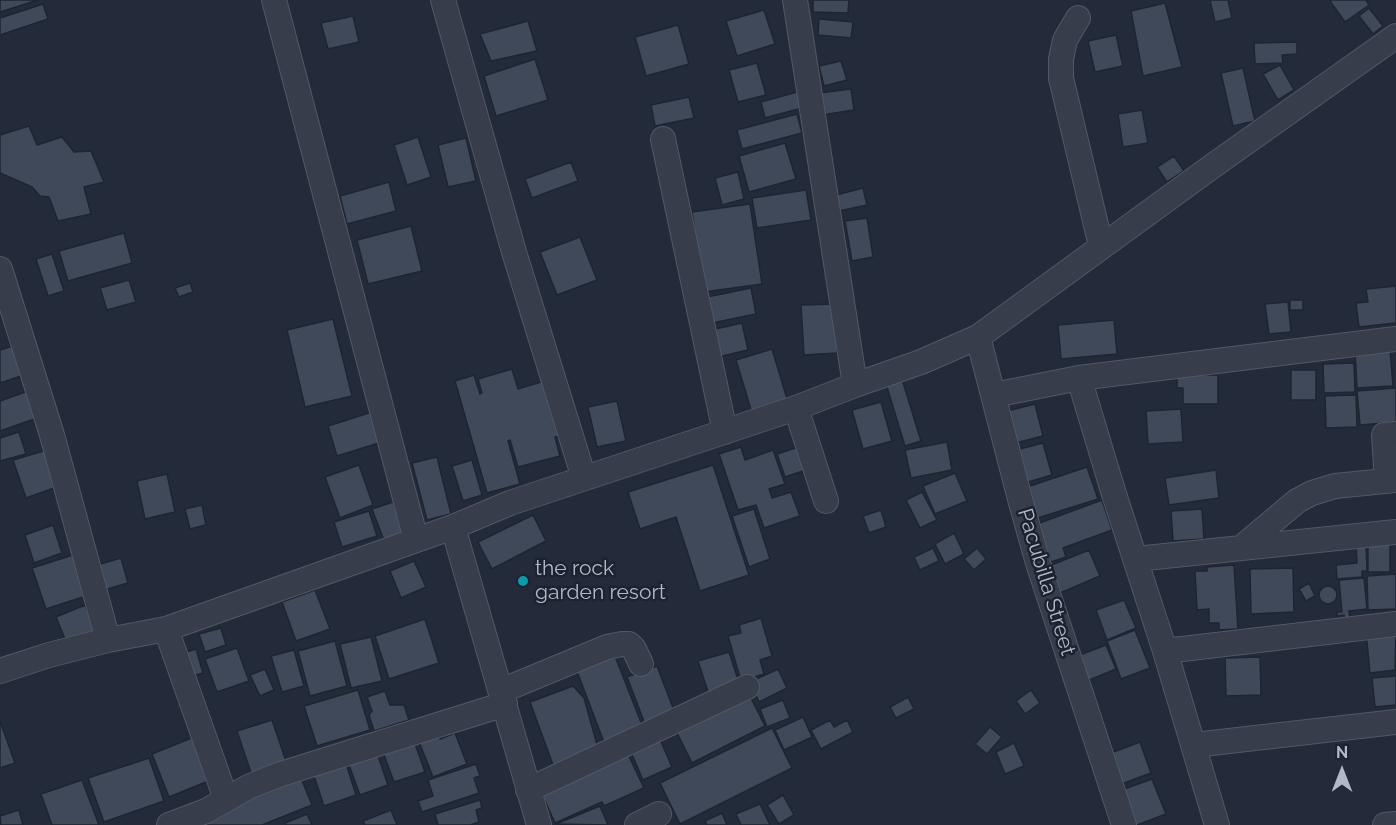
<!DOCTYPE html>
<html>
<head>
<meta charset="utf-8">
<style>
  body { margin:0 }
  #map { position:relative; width:1396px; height:825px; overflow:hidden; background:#232b3b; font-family:Raleway,sans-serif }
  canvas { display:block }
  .north { position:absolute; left:1312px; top:741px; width:60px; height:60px; -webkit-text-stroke:4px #1c2330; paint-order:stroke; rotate:0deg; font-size:16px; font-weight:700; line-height:24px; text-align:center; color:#b2b8c7 }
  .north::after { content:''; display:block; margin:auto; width:21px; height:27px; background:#b2b8c7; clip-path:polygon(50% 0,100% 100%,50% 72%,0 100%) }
</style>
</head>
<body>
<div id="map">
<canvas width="1396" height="825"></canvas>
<div class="north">N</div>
</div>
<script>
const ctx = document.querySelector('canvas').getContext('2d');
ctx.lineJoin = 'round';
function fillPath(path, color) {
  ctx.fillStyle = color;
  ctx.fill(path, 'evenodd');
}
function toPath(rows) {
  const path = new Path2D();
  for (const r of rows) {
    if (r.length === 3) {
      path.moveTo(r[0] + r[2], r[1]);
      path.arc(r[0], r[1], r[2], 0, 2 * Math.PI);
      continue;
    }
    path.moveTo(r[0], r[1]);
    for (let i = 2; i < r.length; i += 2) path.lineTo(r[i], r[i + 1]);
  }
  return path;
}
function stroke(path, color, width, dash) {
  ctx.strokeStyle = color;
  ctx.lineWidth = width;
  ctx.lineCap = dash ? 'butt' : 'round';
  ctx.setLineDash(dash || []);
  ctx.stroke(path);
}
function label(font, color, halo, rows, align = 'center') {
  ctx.font = font + ' Raleway,sans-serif';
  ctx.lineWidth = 5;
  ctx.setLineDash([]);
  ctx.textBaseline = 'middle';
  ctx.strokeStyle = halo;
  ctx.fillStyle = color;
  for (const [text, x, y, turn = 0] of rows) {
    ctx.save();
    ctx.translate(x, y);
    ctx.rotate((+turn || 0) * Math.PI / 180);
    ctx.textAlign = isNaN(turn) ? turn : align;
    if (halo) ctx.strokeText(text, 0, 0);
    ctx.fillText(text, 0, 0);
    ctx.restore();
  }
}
const building = toPath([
  [0,0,38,0,0,12,0,0],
  [813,0,849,0,848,13,813,12,813,0],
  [1210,0,1228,0,1232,18,1215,22,1210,0],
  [1331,0,1366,0,1369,5,1345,22,1330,1,1331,0],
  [1165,3,1182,67,1143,76,1131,11,1165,3],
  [43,4,48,19,0,35,0,18,43,4],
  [1369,8,1383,26,1373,34,1359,16,1369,8],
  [764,10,775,44,737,56,726,21,764,10],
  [353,16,359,42,328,49,321,23,353,16],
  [819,19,853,22,851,38,818,35,819,19],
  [528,21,537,51,491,61,480,34,528,21],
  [678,25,689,64,646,76,635,37,678,25],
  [1116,35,1123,66,1095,72,1088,41,1116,35],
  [1297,42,1297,54,1282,55,1283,63,1255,64,1254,43,1297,42],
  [535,59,548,100,496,116,484,76,535,59],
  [841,61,847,80,824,86,819,66,841,61],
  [757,63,766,95,738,102,729,70,757,63],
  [1280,65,1294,90,1278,100,1263,74,1280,65],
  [1243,68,1255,121,1233,126,1221,73,1243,68],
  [851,89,854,110,822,115,819,93,851,89],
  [797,92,802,108,765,118,761,102,797,92],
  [689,97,694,118,655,126,651,105,689,97],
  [1142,110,1148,143,1123,147,1118,114,1142,110],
  [797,114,802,133,742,149,737,130,797,114],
  [29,126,37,145,62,137,74,152,91,151,104,182,84,187,91,214,58,221,49,197,40,196,32,187,0,173,0,135,29,126],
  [418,137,431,177,407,185,394,145,418,137],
  [466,138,476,181,448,187,438,145,466,138],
  [785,143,796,179,749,192,739,156,785,143],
  [1174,156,1184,171,1167,182,1157,167,1174,156],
  [571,162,578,181,532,198,525,179,571,162],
  [738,172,744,199,722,205,715,178,738,172],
  [389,182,396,211,347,224,340,196,389,182],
  [863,188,867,205,839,211,836,195,863,188],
  [806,190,811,220,757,228,752,198,806,190],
  [750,204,762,284,704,292,692,212,750,204],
  [867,218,873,257,852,261,845,221,867,218],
  [411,226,422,271,368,284,357,240,411,226],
  [124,233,132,263,68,281,59,251,124,233],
  [580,237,597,280,557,295,540,252,580,237],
  [52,254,64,291,48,296,36,259,52,254],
  [129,280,136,302,107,310,100,288,129,280],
  [190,283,193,292,179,297,175,288,190,283],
  [1396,286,1396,323,1359,327,1356,303,1368,302,1366,289,1396,286],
  [751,288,756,314,712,323,707,297,751,288],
  [1290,300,1303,300,1303,310,1290,310,1290,300],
  [1288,302,1291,332,1269,334,1265,304,1288,302],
  [835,304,837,353,804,355,801,305,835,304],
  [333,319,352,396,305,407,287,330,333,319],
  [1114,320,1117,354,1061,359,1058,325,1114,320],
  [742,323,748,350,718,357,711,330,742,323],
  [16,345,27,374,0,383,0,350,16,345],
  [772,349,788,402,752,413,736,360,772,349],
  [1390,349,1393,386,1357,388,1355,351,1390,349],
  [1354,363,1355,392,1324,393,1323,364,1354,363],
  [512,369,518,389,544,381,560,436,555,437,560,456,518,467,510,440,508,441,520,484,487,493,455,381,474,375,480,394,482,393,478,379,512,369],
  [1291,370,1316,370,1316,400,1291,400,1291,370],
  [1177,375,1218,375,1218,404,1183,404,1183,388,1177,388,1177,375],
  [902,379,921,441,905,446,886,384,902,379],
  [1396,388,1396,422,1360,425,1357,391,1396,388],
  [28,391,37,418,0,431,0,401,28,391],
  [1356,395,1357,427,1326,428,1325,396,1356,395],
  [617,401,626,441,597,447,588,407,617,401],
  [881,402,892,441,863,449,852,410,881,402],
  [1035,404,1043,436,1012,444,1003,412,1035,404],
  [1181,409,1183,442,1148,444,1146,411,1181,409],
  [372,412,382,442,337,456,328,426,372,412],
  [19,432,26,454,0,461,0,438,19,432],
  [947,442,952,470,911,478,905,450,947,442],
  [1043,443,1052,475,1025,483,1016,450,1043,443],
  [801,446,809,469,785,477,777,454,801,446],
  [741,447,745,460,773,450,785,484,769,489,772,498,791,492,800,516,764,528,756,505,738,510,719,454,741,447],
  [47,450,57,480,52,482,54,488,26,498,13,460,47,450],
  [437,457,451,514,427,520,412,463,437,457],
  [472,460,482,495,463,501,452,466,472,460],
  [359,465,373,505,340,518,325,477,359,465],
  [713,465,749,575,700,591,676,517,640,529,628,492,713,465],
  [1087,467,1098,499,1038,518,1027,487,1087,467],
  [1216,470,1219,498,1169,505,1165,478,1216,470],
  [955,473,967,501,935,514,923,486,955,473],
  [167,474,175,512,145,519,137,481,167,474],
  [922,492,937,520,920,528,906,500,922,492],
  [1102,500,1112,530,1063,548,1066,557,1051,562,1037,524,1102,500],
  [393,502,405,535,385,543,372,509,393,502],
  [202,505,206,525,190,529,185,509,202,505],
  [754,509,770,559,749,567,732,516,754,509],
  [1202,509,1204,539,1173,541,1171,511,1202,509],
  [881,510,886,527,869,533,863,516,881,510],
  [369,511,377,536,342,547,334,522,369,511],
  [533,515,546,541,492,569,478,542,533,515],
  [53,525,62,553,34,563,25,535,53,525],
  [954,533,964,554,945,564,935,544,954,533],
  [1390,542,1390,572,1368,572,1368,543,1390,542],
  [1366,544,1367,571,1362,571,1362,577,1337,579,1336,565,1357,563,1356,545,1366,544],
  [933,548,939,561,920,570,914,557,933,548],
  [977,548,986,559,974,570,964,559,977,548],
  [1089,550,1100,576,1060,593,1049,566,1089,550],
  [76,554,89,595,46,609,32,568,76,554],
  [121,558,128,583,104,590,97,565,121,558],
  [414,561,426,587,401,598,390,571,414,561],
  [1234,565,1238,629,1219,630,1219,623,1209,623,1209,609,1197,610,1195,571,1207,571,1207,567,1234,565],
  [1293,568,1294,612,1251,614,1250,569,1293,568],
  [1396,574,1396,609,1368,610,1367,576,1396,574],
  [1364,578,1367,609,1349,611,1350,619,1345,619,1344,615,1337,616,1337,612,1342,612,1339,580,1364,578],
  [1309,583,1315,596,1306,601,1299,589,1309,583],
  [1328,595,9],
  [315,590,330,629,296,641,282,602,315,590],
  [1124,600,1136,628,1107,640,1096,610,1124,600],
  [85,605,96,632,67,644,56,617,85,605],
  [761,618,772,656,760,660,764,674,741,681,728,636,741,633,739,625,761,618],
  [425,619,439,663,389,679,375,636,425,619],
  [221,628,226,645,205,652,199,634,221,628],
  [1396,629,1395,670,1370,673,1366,632,1396,629],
  [1135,630,1150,668,1121,679,1107,641,1135,630],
  [371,637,382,681,351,688,340,644,371,637],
  [335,641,347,686,310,696,298,651,335,641],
  [1106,645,1116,669,1087,681,1077,656,1106,645],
  [237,648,249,681,217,692,205,659,237,648],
  [196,649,203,673,186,678,179,654,196,649],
  [294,650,304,686,282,692,271,656,294,650],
  [613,651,644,730,605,745,575,666,613,651],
  [729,652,740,686,709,695,698,661,729,652],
  [1260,657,1261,695,1226,696,1225,658,1260,657],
  [657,666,675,713,645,724,627,677,657,666],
  [265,669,274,690,260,696,250,675,265,669],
  [778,669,787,688,759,702,750,682,778,669],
  [1396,676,1396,705,1375,707,1372,678,1396,676],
  [573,686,584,698,598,748,553,765,530,702,573,686],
  [358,690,370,730,317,746,304,706,358,690],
  [1031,690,1040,703,1025,714,1016,701,1031,690],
  [385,691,390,705,404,705,409,720,374,731,369,715,372,711,367,697,385,691],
  [750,696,765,726,692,763,677,733,750,696],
  [908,697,914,709,896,718,890,707,908,697],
  [783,700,790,718,767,727,760,709,783,700],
  [803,717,812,737,784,750,775,730,803,717],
  [272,720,286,761,251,773,237,731,272,720],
  [830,720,834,727,847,720,853,732,821,749,811,730,830,720],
  [0,721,15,763,0,768,0,721],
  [435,727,440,739,455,733,467,764,433,777,416,734,435,727],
  [990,727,1002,737,987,754,975,744,990,727],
  [772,728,792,768,680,824,660,783,772,728],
  [194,737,211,780,169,797,152,754,194,737],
  [659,737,672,767,643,780,630,750,659,737],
  [414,741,425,772,394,782,383,752,414,741],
  [1140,742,1151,773,1119,785,1108,754,1140,742],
  [1014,743,1024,766,1005,774,996,752,1014,743],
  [375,747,388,785,360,795,346,757,375,747],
  [626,750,644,788,604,806,602,802,555,823,540,790,626,750],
  [344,757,356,795,324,806,311,767,344,757],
  [149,758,164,801,104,822,88,778,149,758],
  [476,764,480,776,474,778,479,793,422,812,418,801,433,796,428,780,476,764],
  [299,773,312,805,262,825,199,825,222,816,218,805,299,773],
  [1152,779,1166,814,1137,825,1132,825,1119,791,1152,779],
  [82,780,99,825,52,825,41,794,82,780],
  [783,795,794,815,779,824,767,805,783,795],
  [480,800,482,808,476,810,479,822,470,825,438,825,435,814,480,800],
  [760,804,770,825,741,825,736,814,760,804],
  [600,806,608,825,556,824,600,806],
  [19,810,23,825,1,825,0,816,19,810],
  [391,810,397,825,365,825,363,821,391,810],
  [722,813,727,825,707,825,705,821,722,813],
  [307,814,312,825,286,825,285,823,307,814]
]);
const minor = toPath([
  [274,0,416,540],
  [443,0,514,252,584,478],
  [795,0,855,385],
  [1078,18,1065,40,1061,59,1061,78,1101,246],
  [663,139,725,432],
  [0,269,52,435,108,640],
  [978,337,1020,499,1038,563,1124,825],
  [1079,378,1114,494,1165,651,1217,825],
  [994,395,1079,378,1396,339],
  [796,408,826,501],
  [1387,481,1384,435,1396,434],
  [453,527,539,825],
  [1241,548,1297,501,1312,493,1335,486,1396,480],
  [1136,559,1396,532],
  [166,629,226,799],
  [1165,651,1396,624],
  [0,671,49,655,108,640,166,629,453,527,510,503,796,408,855,385,921,362,978,337,1214,165,1396,36],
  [501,691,607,647,622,644,629,644,634,649,641,664],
  [1194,745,1396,722],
  [528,790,747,687],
  [169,825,206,811,250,786,281,774,505,704],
  [637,825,659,814],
  [1385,825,1396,824]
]);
const markers = [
  [523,581,6,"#0f9aa8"]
];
const poiNames = [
  ["the rock",535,569],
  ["garden resort",535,593]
];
const streetNames = [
  ["Pacubilla Street",1046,582,73]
];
fillPath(building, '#3f495a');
stroke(building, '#1e2532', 1.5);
stroke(minor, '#525866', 26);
stroke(minor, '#373d4b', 24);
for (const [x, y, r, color] of markers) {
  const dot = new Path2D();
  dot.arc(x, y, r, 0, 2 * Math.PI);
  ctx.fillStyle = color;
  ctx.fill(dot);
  stroke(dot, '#1c2330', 2);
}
label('21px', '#b2b8c7', '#1c2330', poiNames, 'left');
label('21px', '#b2b8c7', '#1c2330', streetNames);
</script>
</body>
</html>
